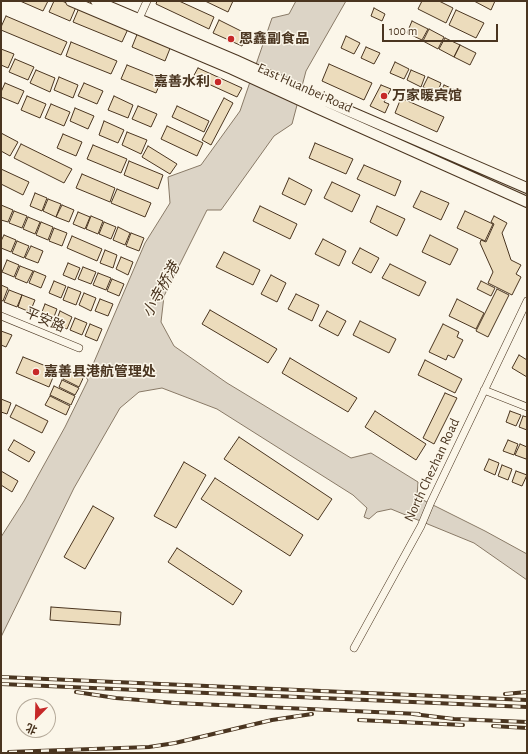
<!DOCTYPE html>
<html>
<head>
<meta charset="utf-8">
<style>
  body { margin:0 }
  #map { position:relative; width:528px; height:754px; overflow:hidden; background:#fbf6e9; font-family:"Alegreya Sans","Noto Sans SC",sans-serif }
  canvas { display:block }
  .frame { position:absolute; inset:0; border:2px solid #4a3520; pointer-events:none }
  .north { position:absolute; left:16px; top:698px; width:40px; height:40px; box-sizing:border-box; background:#fbf6e9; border:1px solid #b4a999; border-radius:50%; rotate:203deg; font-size:11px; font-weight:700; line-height:16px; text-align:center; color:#4a3520 }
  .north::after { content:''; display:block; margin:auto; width:14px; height:18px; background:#c62828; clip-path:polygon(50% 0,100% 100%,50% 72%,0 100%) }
  .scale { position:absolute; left:382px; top:24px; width:116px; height:18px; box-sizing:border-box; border:2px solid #4a3520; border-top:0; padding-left:5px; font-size:12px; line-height:14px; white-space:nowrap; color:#4a3520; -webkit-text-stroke:3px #fbf6e9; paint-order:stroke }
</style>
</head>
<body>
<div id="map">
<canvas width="528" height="754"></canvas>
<div class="frame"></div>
<div class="north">北</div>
<div class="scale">100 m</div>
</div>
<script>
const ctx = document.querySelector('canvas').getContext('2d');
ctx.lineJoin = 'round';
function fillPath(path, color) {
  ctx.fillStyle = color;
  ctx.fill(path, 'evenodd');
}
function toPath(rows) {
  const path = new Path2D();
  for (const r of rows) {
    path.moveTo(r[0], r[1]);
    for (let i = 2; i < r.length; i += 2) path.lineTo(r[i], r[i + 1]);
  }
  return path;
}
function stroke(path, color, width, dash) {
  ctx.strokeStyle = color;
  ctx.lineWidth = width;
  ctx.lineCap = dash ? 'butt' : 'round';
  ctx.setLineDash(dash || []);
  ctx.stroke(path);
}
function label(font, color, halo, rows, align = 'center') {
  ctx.font = font + ' "Alegreya Sans","Noto Sans SC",sans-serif';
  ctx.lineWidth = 3;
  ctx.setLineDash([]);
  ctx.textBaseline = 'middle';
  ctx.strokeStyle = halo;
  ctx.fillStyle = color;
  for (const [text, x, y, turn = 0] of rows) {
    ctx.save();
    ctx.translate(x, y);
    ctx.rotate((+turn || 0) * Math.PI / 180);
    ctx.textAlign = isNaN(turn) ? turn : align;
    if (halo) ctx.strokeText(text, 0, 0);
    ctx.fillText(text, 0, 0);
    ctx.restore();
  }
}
const water = toPath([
  [296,1,346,1,306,71,292,124,274,136,221,210,207,210,164,296,161,322,174,346,227,383,351,458,371,453,418,482,417,497,485,531,527,554,527,580,474,543,391,509,377,512,369,519,364,517,367,508,353,495,217,409,162,388,139,392,120,408,74,488,1,637,1,537,24,501,65,427,88,380,86,377,94,362,145,243,170,203,168,177,201,165,240,111,272,18,289,14,296,1]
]);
const building = toPath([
  [20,1,48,1,43,11,20,1],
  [54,1,62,1,76,7,70,21,49,12,54,1],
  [157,1,179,1,214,17,209,29,156,4,157,1],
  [205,1,233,1,228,12,205,1],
  [422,1,439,1,453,8,446,23,418,9,422,1],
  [474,1,495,1,491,10,474,1],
  [79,8,128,29,122,42,73,22,79,8],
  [374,8,385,14,382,21,371,16,374,8],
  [456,10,484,23,476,38,449,25,456,10],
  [6,16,67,42,61,55,1,30,1,27,6,16],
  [219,20,247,34,242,46,213,33,219,20],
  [412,21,428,29,422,40,407,33,412,21],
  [429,29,444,37,438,49,423,41,429,29],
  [138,32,171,46,165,61,132,47,138,32],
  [346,36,360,43,354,54,341,48,346,36],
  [445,38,460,45,454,57,439,49,445,38],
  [71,42,117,61,111,74,66,56,71,42],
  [460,45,476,53,470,65,454,57,460,45],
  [366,47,380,53,374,64,361,58,366,47],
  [1,49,14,54,8,68,1,65,1,49],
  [15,59,34,67,28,80,9,72,15,59],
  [395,62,409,69,404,79,390,73,395,62],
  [329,64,372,83,364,100,322,81,329,64],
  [127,65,162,79,156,93,121,79,127,65],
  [198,68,242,88,237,97,193,77,198,68],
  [36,70,55,78,50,92,30,83,36,70],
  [411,70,425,76,421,87,407,80,411,70],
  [59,77,78,85,73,98,54,90,59,77],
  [428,77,441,83,437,94,423,87,428,77],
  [5,83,24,91,18,104,1,97,1,92,5,83],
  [84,83,103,91,97,104,78,96,84,83],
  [381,85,391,89,384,102,389,104,385,113,370,106,381,85],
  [444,85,458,91,453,101,439,95,444,85],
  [27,96,46,104,40,118,21,110,27,96],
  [114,96,133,105,128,118,108,110,114,96],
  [224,98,233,103,211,145,202,140,224,98],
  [401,98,444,117,437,132,395,113,401,98],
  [51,104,70,112,64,126,45,118,51,104],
  [138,106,157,114,151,127,132,119,138,106],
  [177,106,209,121,204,132,172,117,177,106],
  [75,108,94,116,88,129,70,121,75,108],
  [104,121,124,130,118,143,99,135,104,121],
  [167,126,203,143,197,156,161,139,167,126],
  [127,132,147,140,141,154,122,145,127,132],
  [1,133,18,142,10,156,1,151,1,133],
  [63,134,82,142,76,156,57,148,63,134],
  [315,143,353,159,346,174,309,158,315,143],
  [21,144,72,169,64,183,14,158,21,144],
  [93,145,127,159,121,173,87,159,93,145],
  [148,146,177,164,170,174,142,157,148,146],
  [129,161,163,175,158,189,124,175,129,161],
  [364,165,401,181,395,196,357,179,364,165],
  [1,169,29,182,23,195,1,184,1,169],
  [82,174,115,188,110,202,76,188,82,174],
  [289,178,312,190,305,205,282,194,289,178],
  [332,182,360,195,352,212,324,198,332,182],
  [117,189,151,203,145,217,111,203,117,189],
  [421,191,449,203,441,220,413,207,421,191],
  [35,193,47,198,42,211,30,206,35,193],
  [48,199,61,204,56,217,43,211,48,199],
  [1,205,13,210,8,222,1,220,1,205],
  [62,205,74,210,69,222,56,217,62,205],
  [260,206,297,224,290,239,253,221,260,206],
  [377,206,405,219,397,236,370,222,377,206],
  [14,211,27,216,22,228,9,223,14,211],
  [465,211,493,224,485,241,457,228,465,211],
  [78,212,90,217,85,229,73,224,78,212],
  [91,216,103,221,98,234,86,229,91,216],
  [494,216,507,223,502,233,511,260,521,265,516,274,521,277,512,295,488,283,493,272,480,243,481,240,486,242,494,224,491,222,494,216],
  [28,217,40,222,35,234,23,229,28,217],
  [41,222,53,227,48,240,36,235,41,222],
  [104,222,116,227,111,239,99,234,104,222],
  [118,227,130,233,125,245,113,240,118,227],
  [54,228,67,233,62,246,49,241,54,228],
  [131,233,144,238,139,251,126,246,131,233],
  [4,235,16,240,11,252,1,248,1,241,4,235],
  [430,235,458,249,450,265,422,252,430,235],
  [72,236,102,249,97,261,67,248,72,236],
  [323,239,346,251,339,266,315,254,323,239],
  [17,241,29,246,24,258,12,253,17,241],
  [31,246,43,251,38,263,25,258,31,246],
  [360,248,379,258,371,273,352,263,360,248],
  [105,250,117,255,113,268,100,263,105,250],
  [224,252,260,270,253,285,216,267,224,252],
  [121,257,133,262,128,275,116,269,121,257],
  [7,260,19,265,14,277,2,272,7,260],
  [68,263,80,268,75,280,63,275,68,263],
  [390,264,426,282,419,296,382,278,390,264],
  [20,266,33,271,27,283,15,278,20,266],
  [83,267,96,272,91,284,78,279,83,267],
  [34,271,46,276,41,288,29,283,34,271],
  [98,273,111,278,106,290,93,285,98,273],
  [271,275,286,283,277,302,261,294,271,275],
  [112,279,124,284,119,296,107,291,112,279],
  [54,281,66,286,61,298,49,293,54,281],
  [481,281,495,288,491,296,477,289,481,281],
  [1,285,8,288,3,301,1,300,1,285],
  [68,287,81,292,76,305,63,300,68,287],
  [497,289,509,295,488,337,476,331,497,289],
  [9,290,22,295,17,307,4,302,9,290],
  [84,293,96,298,91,311,79,305,84,293],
  [296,294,319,305,312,321,288,309,296,294],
  [22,295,35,300,30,312,18,307,22,295],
  [100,299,113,304,108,316,95,311,100,299],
  [457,299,484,313,476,329,449,316,457,299],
  [45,304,57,309,52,322,40,317,45,304],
  [210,310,277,349,268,363,202,324,210,310],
  [60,311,72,317,67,329,55,324,60,311],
  [327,311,346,321,338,336,319,326,327,311],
  [75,318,87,323,82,335,70,330,75,318],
  [360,321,396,339,389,353,353,335,360,321],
  [90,324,102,329,97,341,85,336,90,324],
  [443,324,459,332,457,337,463,340,454,358,448,355,446,360,429,352,443,324],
  [1,331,12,335,6,347,1,345,1,331],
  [519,355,527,360,527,377,512,368,519,355],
  [23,357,56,370,49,387,16,373,23,357],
  [290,358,357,398,348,412,282,373,290,358],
  [425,360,462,379,455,393,418,375,425,360],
  [67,369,78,374,80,370,86,372,79,387,63,379,67,369],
  [62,380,79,388,75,395,59,387,62,380],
  [54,386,75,396,71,405,50,395,54,386],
  [445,393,457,398,434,444,423,438,445,393],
  [50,396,70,406,66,415,45,405,50,396],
  [1,399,11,403,7,414,1,412,1,399],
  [16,405,48,421,42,433,10,417,16,405],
  [375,411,426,444,416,460,365,427,375,411],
  [510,411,521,415,516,426,506,422,510,411],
  [523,416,527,417,527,430,519,427,523,416],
  [239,437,332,499,318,520,224,459,239,437],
  [14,440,35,452,29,462,8,450,14,440],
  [508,440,518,444,514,455,503,451,508,440],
  [520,444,527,447,527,456,526,459,515,455,520,444],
  [489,459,499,463,495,475,484,470,489,459],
  [184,462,206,475,176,528,154,516,184,462],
  [502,465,512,469,508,480,498,476,502,465],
  [1,471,18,481,12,492,1,485,1,471],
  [516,471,527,475,522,486,512,482,516,471],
  [215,478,303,535,290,556,201,499,215,478],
  [93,506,114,518,85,569,64,557,93,506],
  [177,548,242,591,233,605,168,562,177,548],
  [51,607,121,612,120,625,50,620,51,607]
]);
const street = toPath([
  [137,23,147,1],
  [1,316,79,348],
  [484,390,527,407],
  [354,648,421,526,431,502,527,301]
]);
const secondary = toPath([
  [71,1,232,69,317,108,527,202],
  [96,1,235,60,321,99,527,188]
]);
const rail = toPath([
  [1,677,527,700],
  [1,684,527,707],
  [76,692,116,698,175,703,419,714],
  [505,694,527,692],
  [413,714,454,719,527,722],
  [359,720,463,725],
  [493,726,527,728],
  [9,752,149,747,175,743,272,720,312,714]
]);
const markers = [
  [231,39,4,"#c62828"],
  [218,82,4,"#c62828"],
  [384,96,4,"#c62828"],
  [36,372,4,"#c62828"]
];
const poiNames = [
  ["恩鑫副食品",239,39],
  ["嘉善水利",210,82,"right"],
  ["万家暖宾馆",392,96],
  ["嘉善县港航管理处",44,372]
];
const streetNames = [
  ["East Huanbei Road",305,88,24],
  ["平安路",45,320,23],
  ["North Chezhan Road",432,470,-65]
];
const waterNames = [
  ["小寺桥港",161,290,-61]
];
fillPath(water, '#dcd4c6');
stroke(water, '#887966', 1);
fillPath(building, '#ecdcbc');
stroke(building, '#4a3520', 1);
stroke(street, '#4a3520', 8);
stroke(secondary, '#4a3520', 12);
stroke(street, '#fbf6e9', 7);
stroke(secondary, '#fbf6e9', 10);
stroke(rail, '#4a3520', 4);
stroke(rail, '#fbf6e9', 2.5, [8]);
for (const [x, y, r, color] of markers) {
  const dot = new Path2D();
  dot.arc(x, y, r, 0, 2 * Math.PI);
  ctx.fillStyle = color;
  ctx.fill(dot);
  stroke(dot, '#fbf6e9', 1.5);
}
label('bold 14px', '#4a3520', '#fbf6e9', poiNames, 'left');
label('14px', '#4a3520', '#fbf6e9', streetNames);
label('italic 15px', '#4a3520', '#fbf6e9', waterNames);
</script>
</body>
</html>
